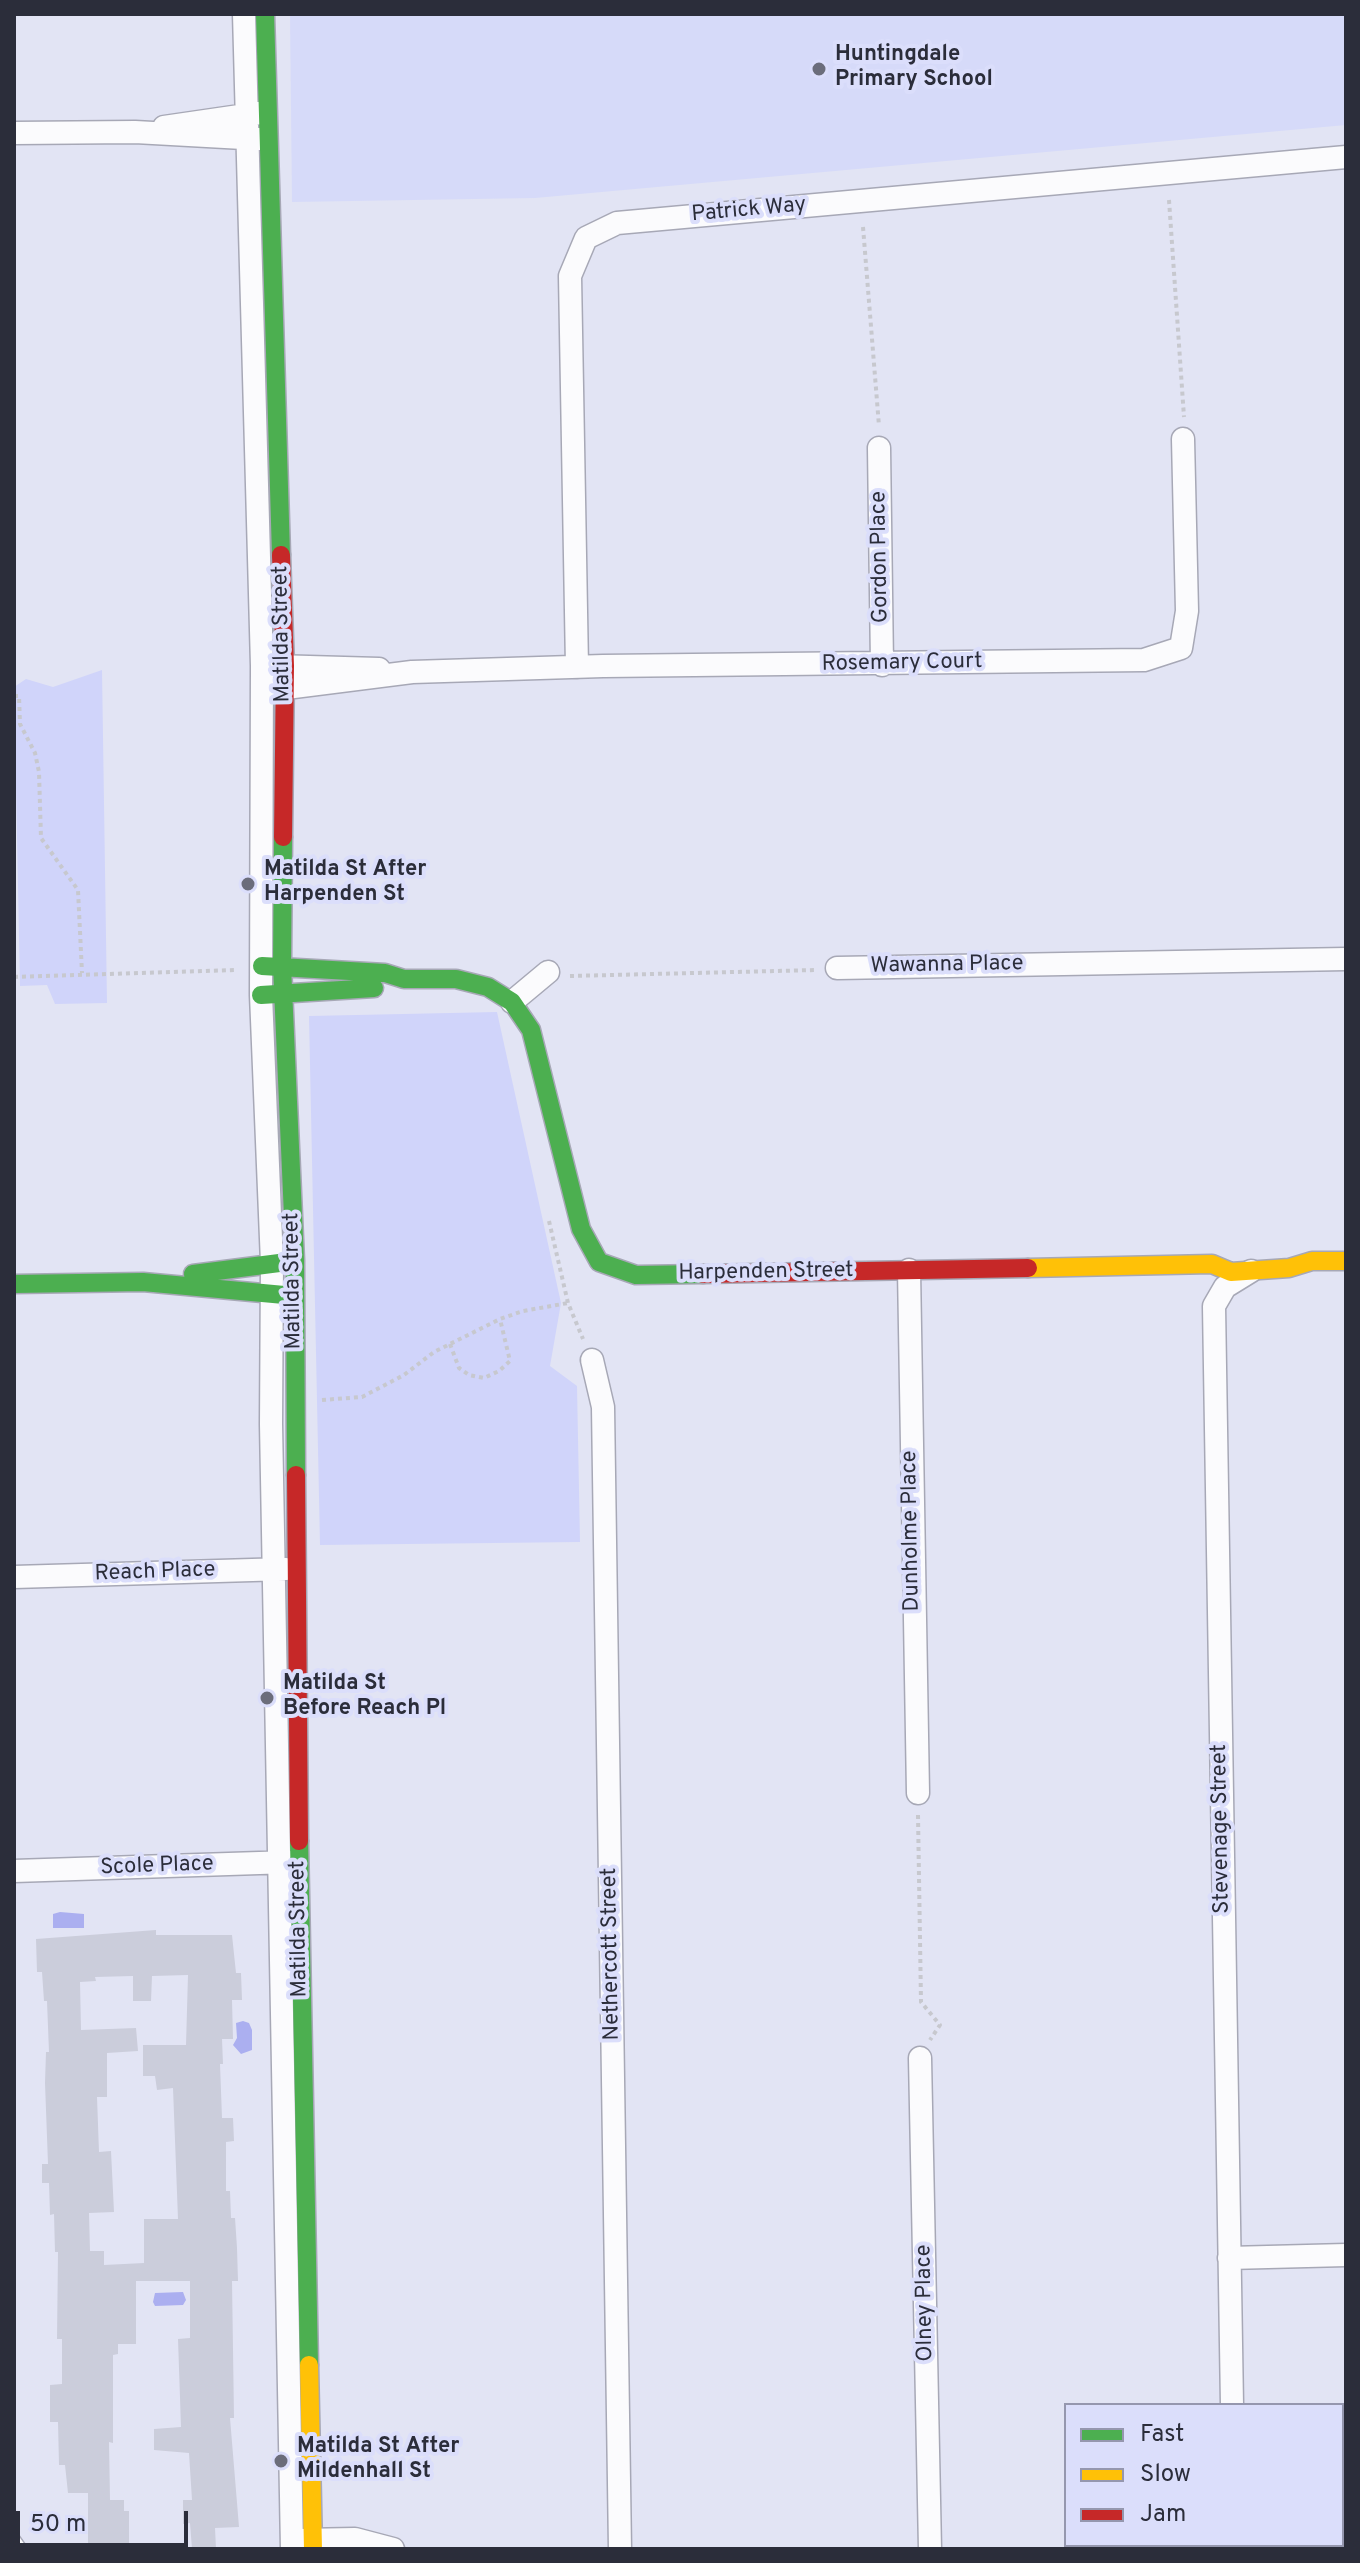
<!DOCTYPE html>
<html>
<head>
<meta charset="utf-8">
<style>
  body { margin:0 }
  #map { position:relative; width:1360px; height:2563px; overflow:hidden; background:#e2e4f4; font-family:Overpass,sans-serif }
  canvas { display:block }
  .frame { position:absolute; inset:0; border:16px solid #2b2d3a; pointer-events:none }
  .legend { position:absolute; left:1064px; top:2403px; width:280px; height:144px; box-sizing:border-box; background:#dbdefb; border:2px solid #9597ae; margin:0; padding:10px 14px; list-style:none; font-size:24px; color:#2b2d3a }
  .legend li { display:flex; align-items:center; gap:16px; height:40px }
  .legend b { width:40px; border:2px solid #9597ae }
  .scale { position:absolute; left:16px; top:2511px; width:172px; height:36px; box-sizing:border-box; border:4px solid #2b2d3a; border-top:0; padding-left:10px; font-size:24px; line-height:28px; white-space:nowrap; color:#2b2d3a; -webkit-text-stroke:6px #dbdefb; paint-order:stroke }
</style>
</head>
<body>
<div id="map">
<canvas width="1360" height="2563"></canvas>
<div class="frame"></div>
<ul class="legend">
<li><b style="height:10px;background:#4caf50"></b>Fast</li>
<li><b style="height:10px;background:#ffc107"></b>Slow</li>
<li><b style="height:10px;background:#c62828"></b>Jam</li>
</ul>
<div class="scale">50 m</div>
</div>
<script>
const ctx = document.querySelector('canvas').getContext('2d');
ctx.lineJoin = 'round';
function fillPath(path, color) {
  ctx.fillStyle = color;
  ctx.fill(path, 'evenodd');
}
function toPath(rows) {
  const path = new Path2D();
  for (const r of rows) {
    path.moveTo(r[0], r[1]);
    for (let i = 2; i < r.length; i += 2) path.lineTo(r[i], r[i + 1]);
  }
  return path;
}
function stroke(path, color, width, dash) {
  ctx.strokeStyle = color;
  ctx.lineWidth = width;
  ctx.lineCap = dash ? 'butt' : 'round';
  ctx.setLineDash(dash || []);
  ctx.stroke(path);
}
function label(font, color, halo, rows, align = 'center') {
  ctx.font = font + ' Overpass,sans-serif';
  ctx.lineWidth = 8;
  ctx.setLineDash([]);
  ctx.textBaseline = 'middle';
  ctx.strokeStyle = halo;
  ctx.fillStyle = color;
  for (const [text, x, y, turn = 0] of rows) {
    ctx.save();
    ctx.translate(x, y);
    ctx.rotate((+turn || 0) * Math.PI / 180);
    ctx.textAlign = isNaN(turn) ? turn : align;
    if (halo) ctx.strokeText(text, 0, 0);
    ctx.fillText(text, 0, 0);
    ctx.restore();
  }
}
const built = toPath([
  [290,14,1346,14,1346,125,535,198,292,202]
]);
const green = toPath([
  [102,670,107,1003,55,1004,47,985,20,986,14,687,26,679,53,687],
  [497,1012,561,1303,550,1366,577,1386,580,1542,320,1545,309,1016]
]);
const water = toPath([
  [60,1912,84,1914,84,1928,53,1928,53,1914],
  [243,2021,249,2023,252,2030,252,2050,241,2054,233,2045,237,2038,236,2023],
  [183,2292,186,2300,183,2305,155,2306,153,2302,155,2293]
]);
const building = toPath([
  [156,1930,156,1935,232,1935,236,1973,241,1973,242,2000,232,2000,233,2039,222,2039,223,2064,220,2064,222,2118,233,2118,234,2141,226,2142,226,2191,230,2191,231,2218,235,2218,237,2248,238,2281,232,2281,234,2418,230,2418,239,2527,215,2528,216,2549,192,2549,190,2523,183,2524,183,2500,192,2500,189,2453,154,2450,154,2429,181,2427,178,2339,190,2338,190,2281,136,2281,136,2344,118,2344,118,2354,113,2355,113,2443,109,2442,110,2500,124,2500,124,2511,129,2511,129,2549,88,2549,88,2493,68,2493,65,2465,59,2465,58,2422,50,2422,50,2385,62,2384,62,2339,57,2339,58,2252,55,2252,54,2214,50,2215,49,2183,42,2183,42,2164,48,2164,45,2083,46,2052,49,2052,47,2001,44,2001,42,1972,37,1972,36,1939],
  [188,1975,186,2045,143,2045,143,2076,155,2076,157,2090,173,2088,178,2219,144,2219,144,2263,104,2265,104,2251,90,2251,89,2213,114,2212,111,2151,99,2152,97,2097,107,2097,107,2053,138,2051,136,2028,81,2030,80,1982,96,1981,95,1977,133,1976,133,2001,151,2001,152,1976]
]);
const path = toPath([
  [1169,200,1184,417],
  [863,227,879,426],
  [14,696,19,696,20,724,35,753,39,772,41,838,78,890,82,973],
  [570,976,817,970],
  [14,977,235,970],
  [549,1221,568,1303,583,1339],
  [450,1344,459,1368,469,1375,484,1378,499,1371,510,1361,500,1319],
  [322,1400,362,1397,404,1375,434,1352,500,1319,523,1311,568,1303],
  [918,1815,921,2002,940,2025,930,2040]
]);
const lane = toPath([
  [14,2539,21,2549]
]);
const street = toPath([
  [244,14,262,666,261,995,272,1263,271,1424,292,2549],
  [164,127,260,113],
  [14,133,135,132,261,139],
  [879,448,882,665],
  [274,666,379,669],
  [577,667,570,276,586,238,617,223,1346,157],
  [270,690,412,672,603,666,1144,660,1181,648,1187,611,1183,439],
  [837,968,1346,959],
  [512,1002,548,972],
  [909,1270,918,1793],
  [592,1360,603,1407,620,2549],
  [14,1577,286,1569],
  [14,1871,290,1862],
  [920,2058,930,2549],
  [1229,2258,1346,2255],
  [1232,2405,1214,1306,1225,1287,1251,1271],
  [301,2540,355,2539,393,2549],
  [1234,2549,1234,2545]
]);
const fast = toPath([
  [265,14,281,555],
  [283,837,282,966,295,1261,296,1475],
  [262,966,385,973,404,979,456,979,488,987,512,1002,531,1030,581,1229,599,1262,636,1275,703,1274],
  [261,995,374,988],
  [193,1274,295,1261],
  [14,1284,143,1282,295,1296],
  [299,1841,309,2365]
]);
const slow = toPath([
  [1028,1268,1212,1264,1231,1272,1289,1268,1312,1261,1346,1261],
  [309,2365,313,2549]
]);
const jam = toPath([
  [281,555,285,666,283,837],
  [703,1274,1028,1268],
  [296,1475,299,1841]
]);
const markers = [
  [819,69,8,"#6b6d7b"],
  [248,884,8,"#6b6d7b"],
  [267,1698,8,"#6b6d7b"],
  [281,2461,8,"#6b6d7b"]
];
const poiNames = [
  ["Huntingdale",835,56],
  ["Primary School",835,81],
  ["Matilda St After",264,871],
  ["Harpenden St",264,896],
  ["Matilda St",283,1685],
  ["Before Reach Pl",283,1710],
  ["Matilda St After",297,2448],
  ["Mildenhall St",297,2473]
];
const streetNames = [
  ["Patrick Way",749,211,-5],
  ["Gordon Place",881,557,-91],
  ["Matilda Street",283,634,-91],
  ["Rosemary Court",902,664,-1],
  ["Wawanna Place",947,966,-1],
  ["Harpenden Street",766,1273,-1],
  ["Matilda Street",294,1281,-91],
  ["Dunholme Place",912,1531,-91],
  ["Reach Place",155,1573,-2],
  ["Stevenage Street",1222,1829,-91],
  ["Scole Place",157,1867,-2],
  ["Matilda Street",300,1929,-91],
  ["Nethercott Street",612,1954,-91],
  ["Olney Place",926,2303,-91]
];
fillPath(built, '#d6daf9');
fillPath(green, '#d0d4fa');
fillPath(water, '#abaff0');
fillPath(building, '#cbcddb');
stroke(lane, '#a7a8b6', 14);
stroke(street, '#a7a8b6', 25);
stroke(fast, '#a7a8b6', 21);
stroke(slow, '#a7a8b6', 21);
stroke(jam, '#a7a8b6', 21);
stroke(path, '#c7c8ce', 4, [4, 4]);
stroke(lane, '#fbfbfd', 11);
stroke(street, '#fbfbfd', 22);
stroke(fast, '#4caf50', 18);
stroke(slow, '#ffc107', 18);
stroke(jam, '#c62828', 18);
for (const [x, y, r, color] of markers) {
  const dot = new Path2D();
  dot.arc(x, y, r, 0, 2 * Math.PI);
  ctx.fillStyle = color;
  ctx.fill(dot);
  stroke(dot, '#dbdefb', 3);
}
label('bold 22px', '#2b2d3a', '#dbdefb', poiNames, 'left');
label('22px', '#2b2d3a', '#dbdefb', streetNames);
</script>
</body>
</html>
